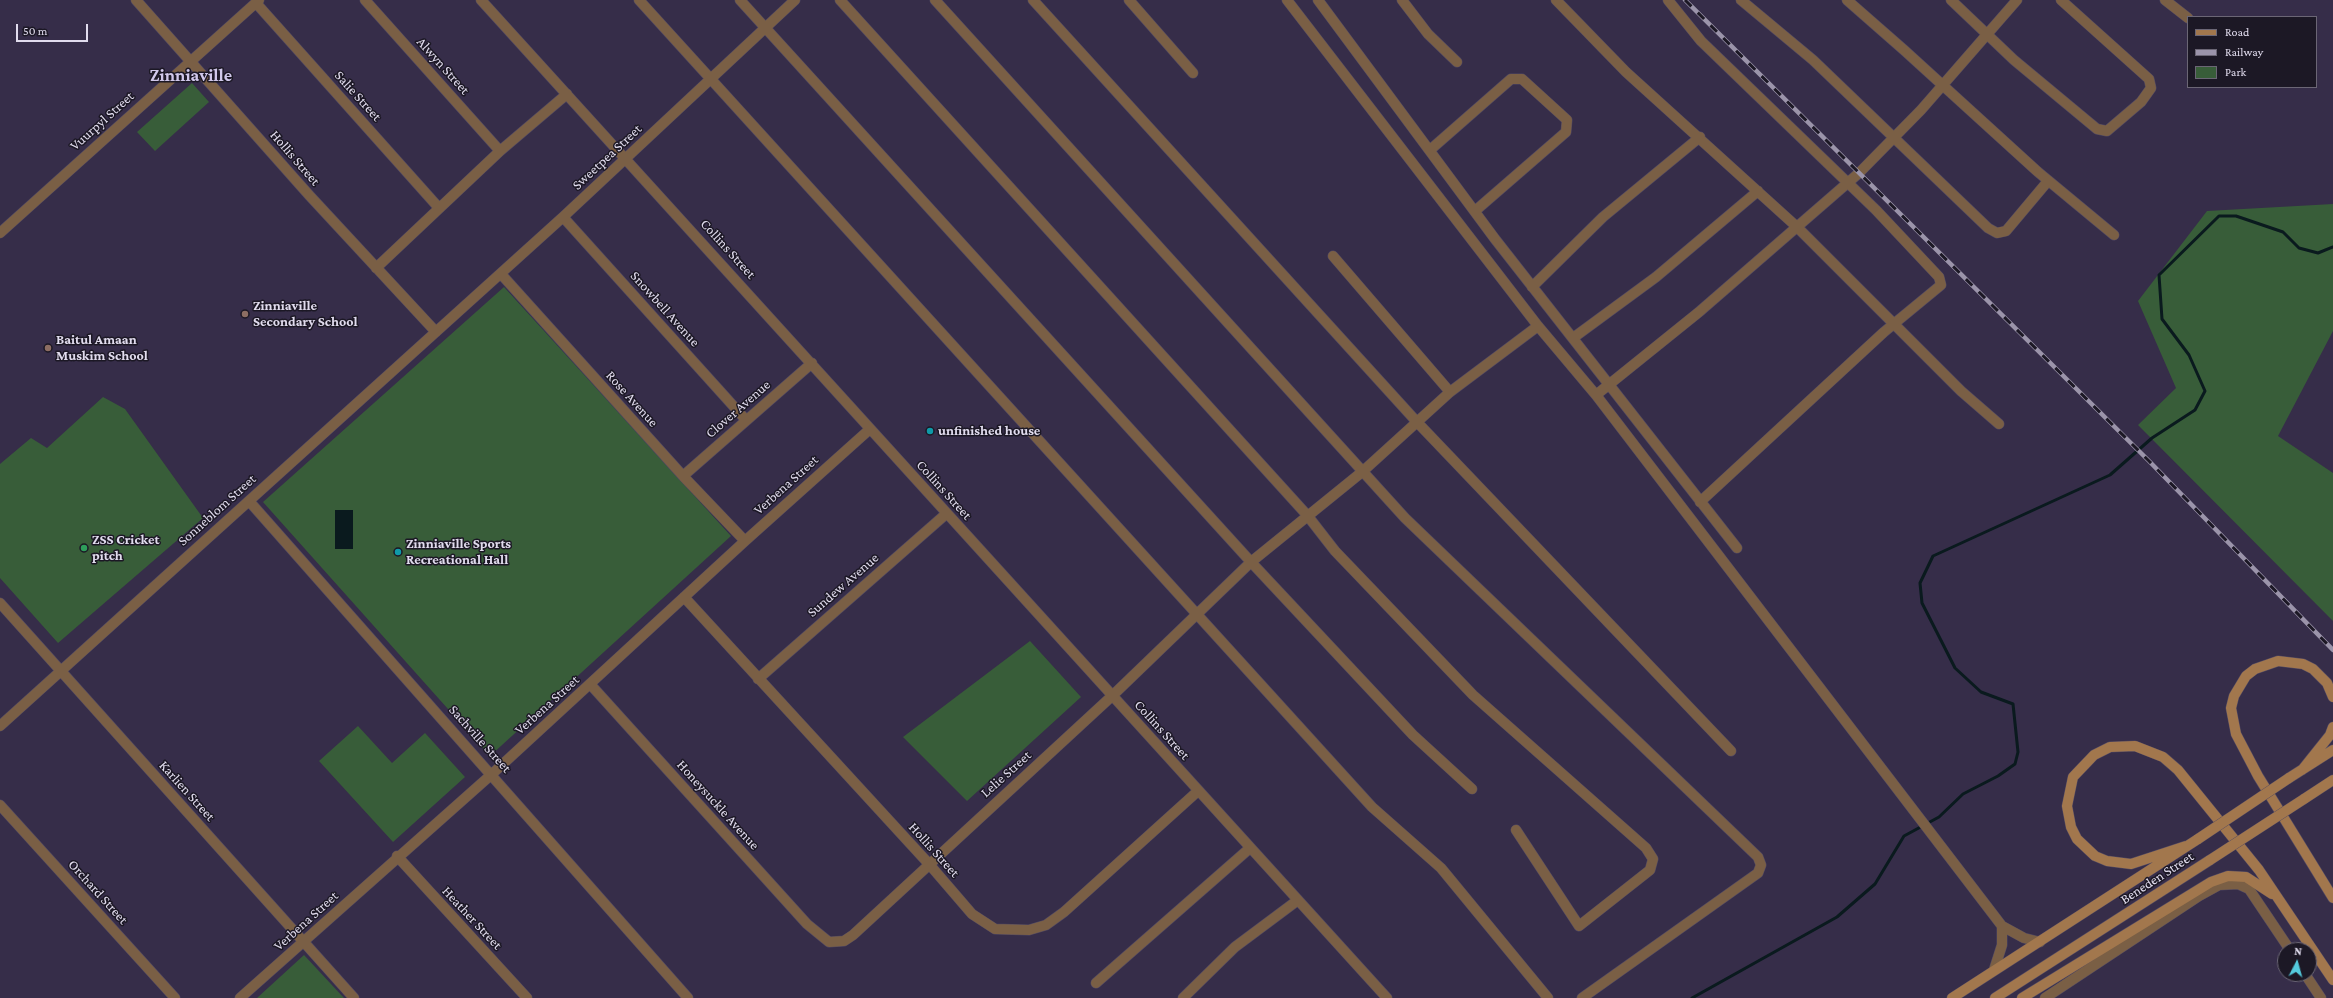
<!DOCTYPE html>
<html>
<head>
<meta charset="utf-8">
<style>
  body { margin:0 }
  #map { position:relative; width:2333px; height:998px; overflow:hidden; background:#362d49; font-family:"Crimson Pro",serif }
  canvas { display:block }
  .legend { position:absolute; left:2187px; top:16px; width:130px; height:72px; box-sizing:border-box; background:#1c1825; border:1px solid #6b6675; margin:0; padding:5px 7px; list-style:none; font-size:12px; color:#e1dcee }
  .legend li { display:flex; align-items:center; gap:8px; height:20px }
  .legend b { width:20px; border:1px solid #6b6675 }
  .north { position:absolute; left:2277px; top:942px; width:40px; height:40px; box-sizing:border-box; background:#1c1825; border:1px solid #6b6675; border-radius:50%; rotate:6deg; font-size:11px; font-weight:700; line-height:16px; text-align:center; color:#e1dcee }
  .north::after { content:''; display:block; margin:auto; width:14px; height:18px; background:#54cadd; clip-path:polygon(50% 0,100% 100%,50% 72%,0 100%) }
  .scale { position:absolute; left:16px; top:24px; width:72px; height:18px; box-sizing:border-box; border:2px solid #e1dcee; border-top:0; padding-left:5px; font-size:12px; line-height:14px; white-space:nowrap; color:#e1dcee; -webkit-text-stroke:3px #1c1825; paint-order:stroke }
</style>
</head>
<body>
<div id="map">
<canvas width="2333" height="998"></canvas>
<ul class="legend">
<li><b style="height:5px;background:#a2774d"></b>Road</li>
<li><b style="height:5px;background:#9b94aa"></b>Railway</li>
<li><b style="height:11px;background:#385d39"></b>Park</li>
</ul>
<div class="north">N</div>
<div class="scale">50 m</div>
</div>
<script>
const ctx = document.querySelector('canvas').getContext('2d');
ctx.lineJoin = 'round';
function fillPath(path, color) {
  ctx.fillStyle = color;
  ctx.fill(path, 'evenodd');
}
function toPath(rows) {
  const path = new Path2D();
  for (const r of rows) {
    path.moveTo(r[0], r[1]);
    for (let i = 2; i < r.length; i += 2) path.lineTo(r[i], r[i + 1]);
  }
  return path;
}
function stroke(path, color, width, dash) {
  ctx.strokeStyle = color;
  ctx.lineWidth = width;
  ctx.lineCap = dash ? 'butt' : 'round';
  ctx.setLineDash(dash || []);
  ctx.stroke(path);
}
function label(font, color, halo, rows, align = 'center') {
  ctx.font = font + ' "Crimson Pro",serif';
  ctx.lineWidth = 3;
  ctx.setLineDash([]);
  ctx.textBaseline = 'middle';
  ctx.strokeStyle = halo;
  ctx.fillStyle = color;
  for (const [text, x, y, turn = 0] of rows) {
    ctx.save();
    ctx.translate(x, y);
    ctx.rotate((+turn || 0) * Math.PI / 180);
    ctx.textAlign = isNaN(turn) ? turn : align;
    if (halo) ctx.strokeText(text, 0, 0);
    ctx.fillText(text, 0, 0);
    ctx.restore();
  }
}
const green = toPath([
  [192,83,209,102,155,151,137,132],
  [2333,204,2333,331,2278,436,2333,473,2333,621,2138,425,2176,388,2138,301,2207,211],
  [504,287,731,536,490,756,263,502],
  [103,397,125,409,203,518,58,643,0,578,0,464,31,438,47,448],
  [1030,641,1081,697,967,801,903,737],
  [358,726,392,763,425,733,465,777,393,842,319,761],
  [304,955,344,998,257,998]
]);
const water = toPath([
  [335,510,353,510,353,549,335,549]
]);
const stream = toPath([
  [1692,998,1837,917,1875,884,1904,836,1939,817,1963,794,1998,776,2015,764,2018,752,2013,704,1981,692,1955,668,1922,603,1920,583,1933,556,2110,475,2152,438,2195,410,2205,391,2189,355,2162,319,2159,275,2219,216,2236,216,2283,232,2299,248,2318,253,2333,247]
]);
const street = toPath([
  [136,0,309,195,436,332],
  [365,0,500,151],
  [481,0,1387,998],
  [639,0,1372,807,1441,868,1548,998],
  [740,0,1251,562,1413,735,1472,789],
  [840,0,1307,515,1335,551,1473,695,1646,848,1653,859,1650,870,1579,926,1516,830],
  [935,0,1405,518,1758,857,1761,865,1758,873,1582,998],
  [1033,0,1416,421,1731,751],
  [1129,0,1193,73],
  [1287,0,1538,326,1596,395,2002,926,2024,938,2040,942],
  [1318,0,1495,239,1737,548],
  [1402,0,1428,34,1457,62],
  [1556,0,1626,72,1797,227,1961,391,1999,424],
  [1668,0,1701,41,1876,210,1939,277,1941,285,1884,332,1700,502],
  [1741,0,1813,60,1988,228,1997,233,2006,231,2048,181],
  [1847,0,1904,50,2038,172,2114,235],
  [1951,0,2014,60,2097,129,2107,131,2141,102,2151,88,2149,79,2061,0],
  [2165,0,2188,18],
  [256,3,439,208],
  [1430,150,1511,79,1522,79,1567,120,1566,132,1475,211],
  [563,217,746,420],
  [0,233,259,0],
  [1333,256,1450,392],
  [376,268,500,151,567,94],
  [501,274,683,476,745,541],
  [1532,287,1603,217,1700,137],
  [1573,338,1656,277,1758,191],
  [1596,395,1699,312,1859,173,1921,110,2017,0],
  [683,476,812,363],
  [249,501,688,998],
  [684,597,929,864,972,914,995,929,1029,930,1046,925,1064,912,1198,791],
  [0,603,354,998],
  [758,679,946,514],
  [590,684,807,924,829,942,844,941,853,935,1112,696,1251,562,1362,472,1450,392,1538,326],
  [0,726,563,217,795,0],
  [0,805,175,998],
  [397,856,527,998],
  [1994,970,2002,945,2002,926],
  [2305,974,2321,998],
  [1096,983,1250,848],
  [240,998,492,774,745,541,870,429],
  [1183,998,1235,947,1298,900],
  [2045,998,2199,896,2219,885,2238,884,2249,889,2290,950]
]);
const secondary = toPath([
  [2333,697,2327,683,2313,669,2303,664,2278,661,2255,669,2246,676,2234,696,2231,708,2236,734,2258,776,2333,898],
  [2302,770,2330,735,2333,727],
  [2289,778,2333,750],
  [2304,799,2333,780],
  [2186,846,2131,864,2107,861,2095,856,2077,839,2071,827,2067,806,2073,777,2094,755,2110,747,2135,746,2163,757,2178,770,2259,870,2333,980],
  [1952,998,2198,839],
  [1995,998,2210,860],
  [2022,998,2211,882,2228,876,2246,877,2272,894]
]);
const rail = toPath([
  [1685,0,2149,461,2333,650]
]);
const secondaryBridge = toPath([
  [2198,839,2289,778],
  [2210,860,2304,799]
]);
const markers = [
  [245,314,4,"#8d6e63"],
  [48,348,4,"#8d6e63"],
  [930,431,4,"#0f9aa8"],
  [84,548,4,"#2e9e5b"],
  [398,552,4,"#0f9aa8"]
];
const streetNames = [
  ["Alwyn Street",443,66,48],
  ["Salie Street",358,96,48],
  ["Vuurpyl Street",102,121,-42],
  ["Sweetpea Street",607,157,-43],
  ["Hollis Street",295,158,49],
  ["Collins Street",728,249,48],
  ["Snowbell Avenue",665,309,48],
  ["Rose Avenue",632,399,48],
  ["Clover Avenue",738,409,-41],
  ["Verbena Street",786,485,-42],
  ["Collins Street",944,490,48],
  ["Sonneblom Street",217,510,-42],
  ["Sundew Avenue",843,585,-41],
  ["Verbena Street",547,705,-42],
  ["Collins Street",1162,730,48],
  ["Sachville Street",480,739,48],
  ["Lelie Street",1006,774,-42],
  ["Karlien Street",187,791,48],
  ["Honeysuckle Avenue",718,805,48],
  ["Hollis Street",934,850,48],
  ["Beneden Street",2157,878,-33],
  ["Orchard Street",98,892,48],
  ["Heather Street",472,918,47],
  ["Verbena Street",306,921,-42]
];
const poiNames = [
  ["Zinniaville",253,306],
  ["Secondary School",253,322],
  ["Baitul Amaan",56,340],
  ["Muskim School",56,356],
  ["unfinished house",938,431],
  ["ZSS Cricket",92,540],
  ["pitch",92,556],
  ["Zinniaville Sports",406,544],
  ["Recreational Hall",406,560]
];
const districtNames = [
  ["Zinniaville",191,75]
];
fillPath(green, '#385d39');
fillPath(water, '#0a1a1e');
stroke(stream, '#0a1a1e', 3);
stroke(street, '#514963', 11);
stroke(secondary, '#514963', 11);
stroke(street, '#7a5f45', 10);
stroke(secondary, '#a2774d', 10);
stroke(rail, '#9b94aa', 4.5);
stroke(rail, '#1c1825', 3, [9]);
stroke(secondaryBridge, '#514963', 11, []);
stroke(secondaryBridge, '#a2774d', 10);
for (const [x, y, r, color] of markers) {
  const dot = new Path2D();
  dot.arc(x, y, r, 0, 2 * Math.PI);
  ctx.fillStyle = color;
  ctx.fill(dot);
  stroke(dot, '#1c1825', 1.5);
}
label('14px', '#e1dcee', '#1c1825', streetNames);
label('bold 14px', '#e1dcee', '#1c1825', poiNames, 'left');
label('bold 18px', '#d1c8eb', '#1c1825', districtNames);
</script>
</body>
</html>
